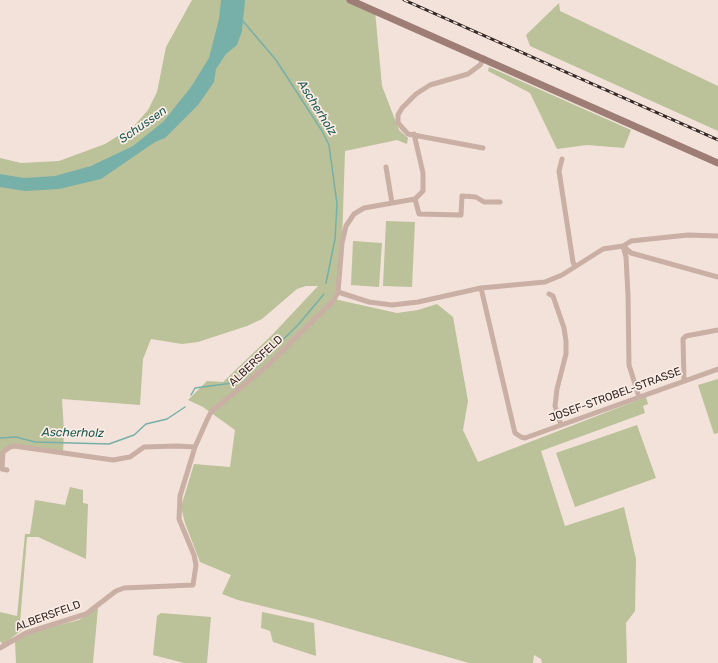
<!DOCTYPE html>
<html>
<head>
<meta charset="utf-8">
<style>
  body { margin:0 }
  canvas { display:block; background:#f2e2d9 }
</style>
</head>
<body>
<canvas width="718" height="663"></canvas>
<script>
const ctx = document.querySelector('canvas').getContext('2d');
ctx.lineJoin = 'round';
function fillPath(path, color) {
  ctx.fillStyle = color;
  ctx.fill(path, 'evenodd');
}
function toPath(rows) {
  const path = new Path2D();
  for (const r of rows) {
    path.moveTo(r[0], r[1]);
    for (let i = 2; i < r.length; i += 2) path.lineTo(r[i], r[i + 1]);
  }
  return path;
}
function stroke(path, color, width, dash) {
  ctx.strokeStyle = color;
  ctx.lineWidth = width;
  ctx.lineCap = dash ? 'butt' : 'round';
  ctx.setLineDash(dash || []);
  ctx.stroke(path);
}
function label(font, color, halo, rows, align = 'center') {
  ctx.font = font + ' Rubik,sans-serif';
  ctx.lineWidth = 3.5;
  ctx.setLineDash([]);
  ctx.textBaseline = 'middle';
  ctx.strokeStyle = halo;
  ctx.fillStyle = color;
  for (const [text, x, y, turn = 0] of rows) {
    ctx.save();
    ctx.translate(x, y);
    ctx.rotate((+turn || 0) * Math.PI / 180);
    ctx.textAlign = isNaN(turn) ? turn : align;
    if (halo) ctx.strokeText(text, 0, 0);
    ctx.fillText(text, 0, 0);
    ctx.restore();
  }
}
const green = toPath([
  [192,0,350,0,375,11,382,86,399,130,408,138,407,144,397,140,345,151,342,243,338,292,334,299,397,313,418,310,437,304,453,317,468,401,463,430,478,462,646,397,648,404,643,406,645,413,541,451,565,526,624,507,636,559,635,611,626,623,627,663,542,663,541,659,534,655,533,663,469,663,315,619,238,600,222,594,231,575,200,562,185,523,181,507,194,464,230,467,235,430,203,407,188,400,207,381,223,382,272,335,318,286,306,286,297,289,262,319,247,326,198,342,182,344,151,339,143,359,140,405,62,399,64,431,63,454,14,446,5,449,0,464,0,158,21,163,59,161,105,144,134,126,148,110,157,92,166,47],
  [559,3,560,11,718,86,718,131,530,46,526,35],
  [489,67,631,130,624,148,587,145,557,149,530,93,488,71],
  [386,221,415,222,412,287,383,286],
  [353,241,382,243,379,287,351,285],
  [718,379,718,433,714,434,698,385],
  [637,425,656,478,575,507,556,453],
  [70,487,83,490,83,503,88,504,86,559,38,537,27,537,20,623,23,629,3,645,0,641,0,612,17,616,25,534,30,534,35,500,65,505],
  [98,608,93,663,16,663,15,640,28,633,79,620],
  [262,612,314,623,316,656,273,642,270,631,261,628],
  [161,613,211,617,207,663,184,663,153,655,157,616]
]);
const water = toPath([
  [221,0,245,0,242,31,237,45,226,54,216,69,214,82,198,105,165,138,155,142,101,179,59,189,25,191,0,187,0,174,24,178,55,176,91,166,133,146,163,122,191,87,209,58,219,19]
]);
const stream = toPath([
  [242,20,276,60,322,131,329,145,337,204,335,239,326,283],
  [191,395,195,388,240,382,298,325,324,294],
  [0,438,16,437,35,442,109,444,134,435,146,424,167,419,185,407]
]);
const street = toPath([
  [483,148,408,134,398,123,398,115,402,108,416,94,430,85,468,74,480,65,484,58],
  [562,159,559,171,573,262,575,267],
  [386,167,392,203],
  [415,199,419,214,461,215,462,196,476,197,484,202,500,202],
  [623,246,626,257,628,295,629,365,639,397],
  [623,246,631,253,642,256,718,277],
  [481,288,514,429,515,433,521,437,525,438,718,369],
  [338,292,369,302,392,305,418,302,481,288,545,282,562,275,603,249,623,246,631,241,688,235,718,236],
  [549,294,553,296,564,328,566,341,566,354,557,389,555,406,561,425],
  [684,381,683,339,686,336,718,330],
  [7,470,2,469,3,452,10,447,14,446,113,460,130,457,144,447,177,446,195,447],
  [0,648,26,633,86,614,116,591,124,588,193,585,196,565,194,555,179,519,180,496,195,447,207,420,211,412,267,366,334,300,338,292,342,243,346,226,354,214,364,208,415,199,423,191,423,173,414,134]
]);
const secondary = toPath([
  [350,0,718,163]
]);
const rail = toPath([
  [404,0,718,140]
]);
const streetNames = [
  ["ALBERSFELD",256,361,-43],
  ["JOSEF-STROBEL-STRASSE",615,395,-20],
  ["ALBERSFELD",48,616,-20]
];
const waterNames = [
  ["Ascherholz",317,108,58],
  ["Schussen",143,125,-35],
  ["Ascherholz",73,433,1]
];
fillPath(green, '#bbc199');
fillPath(water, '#77b0a8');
stroke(stream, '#77b0a8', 1.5);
stroke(street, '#caafa5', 5);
stroke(secondary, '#9e7d76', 7);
stroke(rail, '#362826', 3);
stroke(rail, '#faede5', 1.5, [4.5]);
label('11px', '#362826', '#faede5', streetNames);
label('italic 12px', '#1b5851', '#faede5', waterNames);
</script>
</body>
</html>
